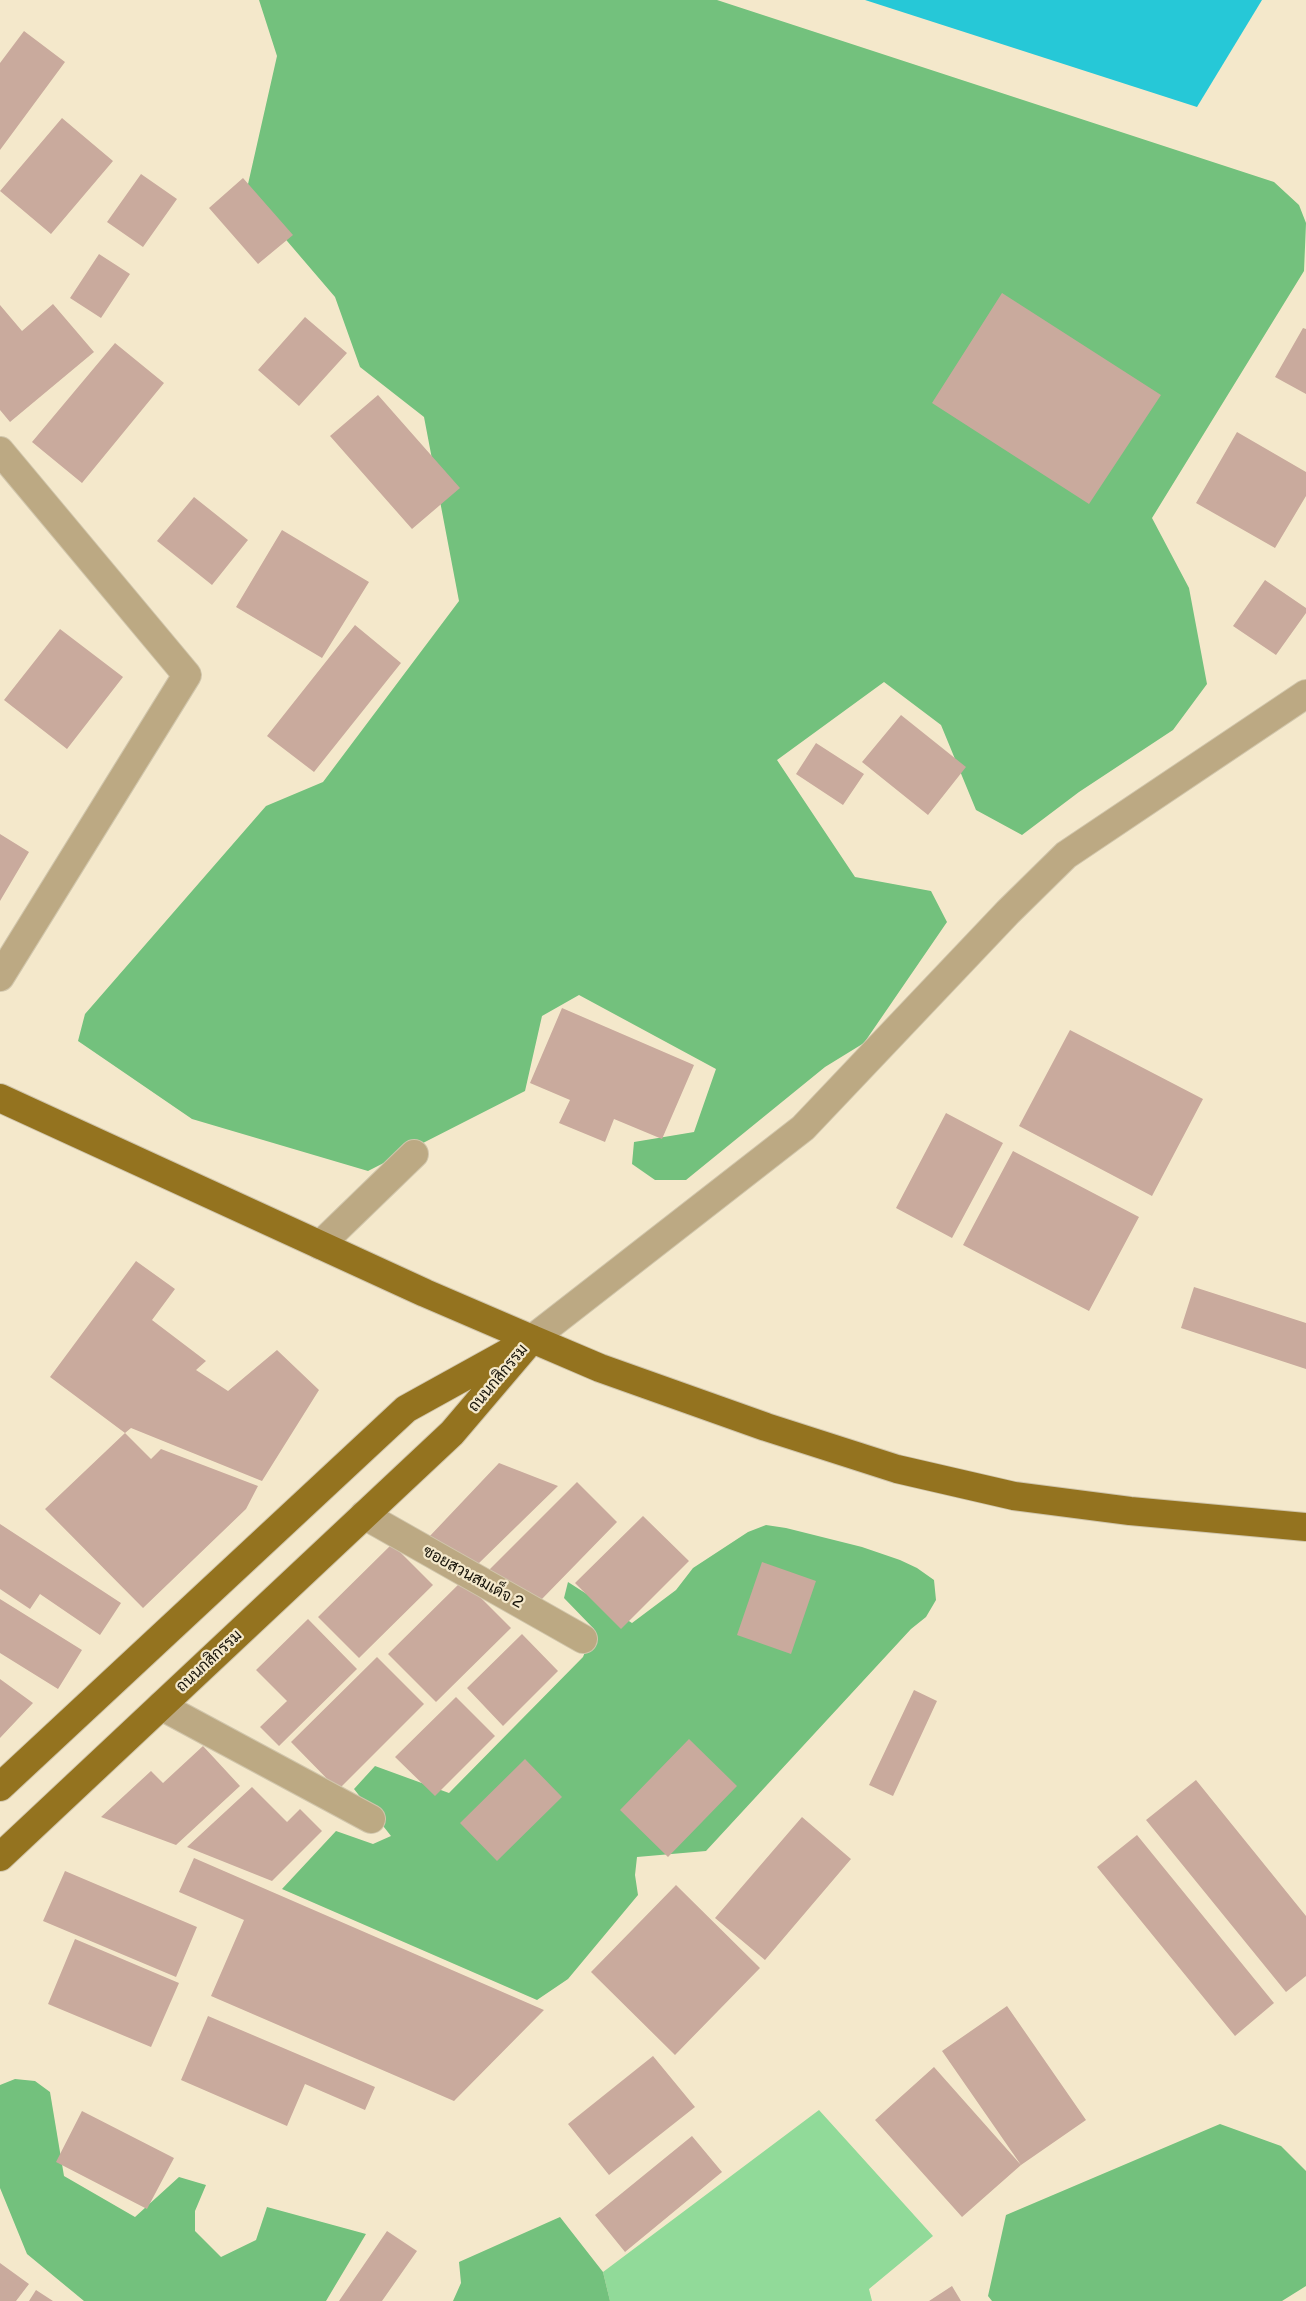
<!DOCTYPE html>
<html>
<head>
<meta charset="utf-8">
<style>
  body { margin:0 }
  canvas { display:block; background:#f4e8cb }
</style>
</head>
<body>
<canvas width="1306" height="2301"></canvas>
<script>
const ctx = document.querySelector('canvas').getContext('2d');
ctx.lineJoin = 'round';
function fillPath(path, color) {
  ctx.fillStyle = color;
  ctx.fill(path, 'evenodd');
}
function toPath(rows) {
  const path = new Path2D();
  for (const r of rows) {
    path.moveTo(r[0], r[1]);
    for (let i = 2; i < r.length; i += 2) path.lineTo(r[i], r[i + 1]);
  }
  return path;
}
function stroke(path, color, width, dash) {
  ctx.strokeStyle = color;
  ctx.lineWidth = width;
  ctx.lineCap = dash ? 'butt' : 'round';
  ctx.setLineDash(dash || []);
  ctx.stroke(path);
}
function label(font, color, halo, rows, align = 'center') {
  ctx.font = font + ' "Public Sans",Sarabun,sans-serif';
  ctx.lineWidth = 4.5;
  ctx.setLineDash([]);
  ctx.textBaseline = 'middle';
  ctx.strokeStyle = halo;
  ctx.fillStyle = color;
  for (const [text, x, y, turn = 0] of rows) {
    ctx.save();
    ctx.translate(x, y);
    ctx.rotate((+turn || 0) * Math.PI / 180);
    ctx.textAlign = isNaN(turn) ? turn : align;
    if (halo) ctx.strokeText(text, 0, 0);
    ctx.fillText(text, 0, 0);
    ctx.restore();
  }
}
const green = toPath([
  [819,2110,933,2236,869,2289,872,2301,610,2301,603,2272]
]);
const forest = toPath([
  [259,0,717,0,1274,182,1299,205,1306,223,1304,271,1152,518,1189,588,1207,684,1173,730,1079,792,1022,835,976,810,941,725,884,682,777,760,855,877,931,891,947,922,864,1043,825,1067,686,1180,655,1180,632,1164,634,1142,694,1132,716,1069,579,995,542,1016,525,1091,368,1171,192,1119,78,1041,85,1014,266,806,323,782,459,601,424,417,360,367,335,297,246,193,277,56],
  [766,1525,786,1528,862,1547,900,1560,917,1568,934,1580,936,1600,926,1617,911,1629,706,1851,637,1857,635,1875,638,1895,568,1979,537,2000,282,1889,336,1831,373,1844,391,1836,354,1789,375,1766,449,1793,583,1657,594,1629,564,1598,568,1582,632,1623,676,1590,693,1568,748,1532],
  [15,2079,35,2081,50,2092,64,2176,135,2217,179,2177,206,2185,195,2211,195,2231,221,2257,256,2240,267,2207,366,2234,326,2301,84,2301,27,2254,0,2188,0,2085],
  [1220,2124,1281,2146,1306,2171,1306,2286,1282,2301,992,2301,988,2296,1006,2215],
  [560,2217,603,2272,610,2301,453,2301,461,2283,459,2262]
]);
const water = toPath([
  [865,0,1262,0,1197,107]
]);
const building = toPath([
  [24,31,65,62,0,150,0,63],
  [62,118,113,161,51,234,0,191],
  [141,174,177,199,143,247,107,222],
  [243,178,293,235,258,264,209,208],
  [99,254,130,274,101,318,70,298],
  [1002,293,1161,395,1089,504,932,403],
  [53,304,94,352,10,422,0,410,0,305,22,331],
  [305,317,347,353,299,406,258,370],
  [1303,328,1306,329,1306,394,1275,377],
  [115,343,164,383,82,483,32,442],
  [378,395,460,488,412,529,330,436],
  [1237,432,1306,472,1306,496,1275,548,1196,503],
  [194,497,248,540,212,585,157,541],
  [282,530,369,582,322,658,236,607],
  [1265,580,1306,608,1306,613,1276,655,1233,626],
  [355,625,401,663,314,772,267,736],
  [60,629,123,677,67,749,4,700],
  [901,715,966,767,928,815,862,762],
  [816,743,864,774,843,805,796,774],
  [0,834,29,852,0,901],
  [562,1008,694,1065,662,1139,614,1119,605,1142,559,1123,570,1100,530,1083],
  [1070,1030,1203,1099,1152,1196,1019,1126],
  [946,1113,1003,1143,952,1238,896,1208],
  [1013,1151,1139,1217,1089,1311,963,1245],
  [136,1261,175,1289,152,1320,206,1361,196,1370,228,1391,277,1350,319,1390,262,1481,131,1428,125,1433,50,1377],
  [1194,1287,1306,1323,1306,1369,1181,1328],
  [125,1433,151,1459,161,1449,258,1486,246,1509,143,1608,45,1509],
  [499,1463,558,1486,477,1565,428,1538],
  [577,1482,617,1522,541,1600,488,1571],
  [643,1516,689,1561,621,1629,575,1583],
  [0,1524,121,1603,100,1635,40,1594,30,1609,0,1589],
  [392,1544,433,1585,359,1658,318,1617],
  [762,1562,816,1581,791,1654,737,1635],
  [463,1580,511,1628,436,1702,388,1654],
  [0,1599,82,1650,58,1689,0,1653],
  [308,1619,357,1669,279,1746,260,1727,287,1701,256,1670],
  [522,1634,558,1671,503,1726,467,1688],
  [377,1657,424,1704,338,1790,291,1742],
  [0,1679,33,1703,0,1738],
  [914,1690,937,1701,893,1796,869,1785],
  [456,1697,495,1736,435,1796,395,1757],
  [689,1739,737,1786,668,1857,620,1810],
  [203,1746,240,1786,176,1845,101,1817,151,1771,163,1783],
  [525,1759,562,1797,497,1861,460,1823],
  [1196,1780,1306,1916,1306,1976,1286,1992,1146,1820],
  [252,1787,287,1822,300,1809,322,1831,272,1881,187,1847],
  [802,1817,851,1859,765,1960,715,1918],
  [1137,1835,1274,2003,1235,2036,1097,1867],
  [194,1858,544,2010,454,2101,211,1996,244,1920,179,1892],
  [65,1871,197,1927,176,1977,43,1921],
  [676,1885,760,1968,675,2055,591,1972],
  [75,1939,179,1983,151,2047,48,2004],
  [1007,2006,1086,2120,1021,2165,962,2217,875,2120,934,2067,1021,2165,942,2051],
  [208,2016,375,2087,365,2110,305,2084,287,2126,181,2080],
  [653,2056,695,2107,609,2175,568,2124],
  [82,2111,174,2158,147,2209,56,2162],
  [692,2136,722,2172,625,2252,595,2215],
  [387,2231,417,2251,382,2301,339,2301],
  [0,2263,29,2284,16,2301,0,2301],
  [952,2286,961,2301,929,2301],
  [36,2290,53,2301,29,2301]
]);
const minor = toPath([
  [0,451,187,675,0,977],
  [320,1245,414,1154],
  [532,1339,803,1128,1008,912,1066,855,1306,694],
  [364,1515,583,1639],
  [161,1706,371,1819]
]);
const major = toPath([
  [0,1098,425,1293,532,1339,600,1368,766,1427,897,1469,1014,1496,1130,1511,1306,1527],
  [0,1787,406,1409,518,1347],
  [0,1857,452,1433,532,1339]
]);
const streetNames = [
  ["ถนนกสิกรรม",498,1378,-50],
  ["ซอยสวนสมเด็จ 2",473,1577,29],
  ["ถนนกสิกรรม",209,1661,-43]
];
fillPath(green, '#91da99');
fillPath(forest, '#73c17d');
fillPath(water, '#26c8d7');
fillPath(building, '#c9aa9d');
stroke(minor, '#d1c6ac', 30);
stroke(major, '#d1c6ac', 30);
stroke(minor, '#bca983', 28);
stroke(major, '#94731f', 28);
label('16px', '#18140a', '#f4e8cb', streetNames);
</script>
</body>
</html>
